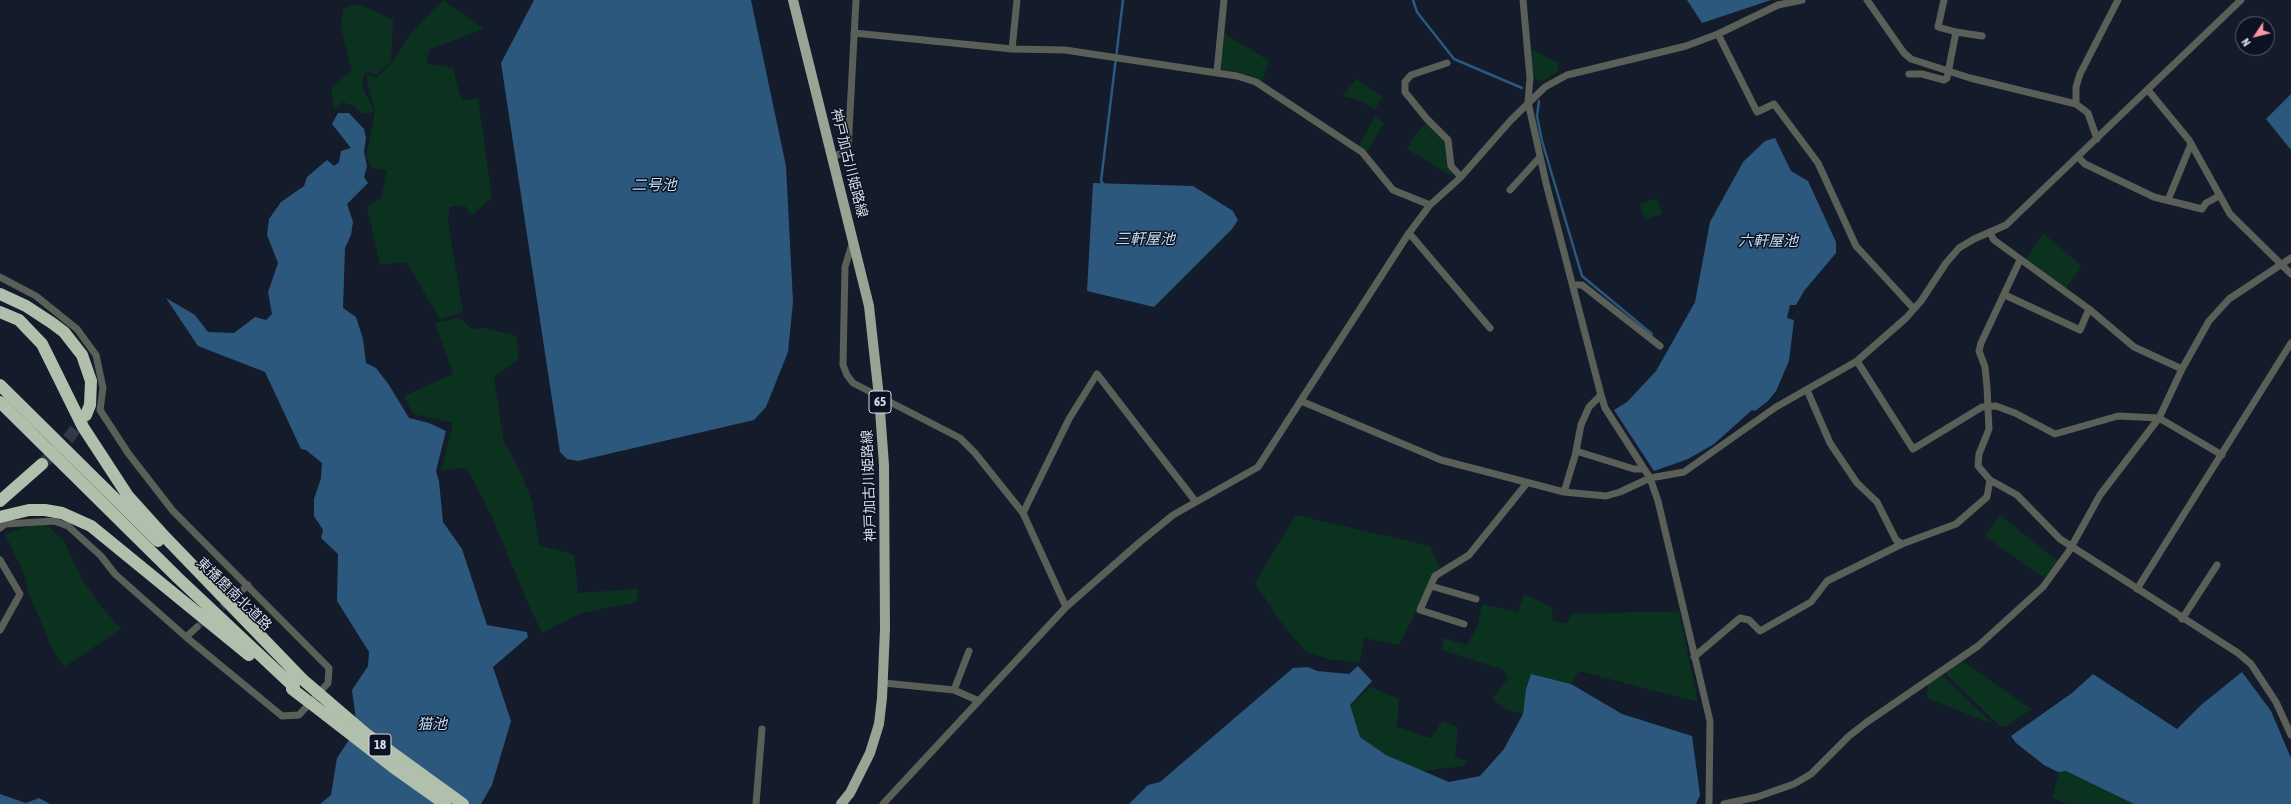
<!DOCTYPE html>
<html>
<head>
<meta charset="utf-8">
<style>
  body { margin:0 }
  #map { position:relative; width:2291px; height:804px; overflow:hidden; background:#141b2b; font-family:"Asap Condensed",sans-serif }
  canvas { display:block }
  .north { position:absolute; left:2235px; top:16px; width:40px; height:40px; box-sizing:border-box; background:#0c1221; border:1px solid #5d6270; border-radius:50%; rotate:235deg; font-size:11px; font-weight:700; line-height:16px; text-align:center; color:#d6dbe6 }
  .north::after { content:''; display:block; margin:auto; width:14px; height:18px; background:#f49aa5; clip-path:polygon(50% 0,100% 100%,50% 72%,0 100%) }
</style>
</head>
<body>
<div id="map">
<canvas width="2291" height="804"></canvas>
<div class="north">N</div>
</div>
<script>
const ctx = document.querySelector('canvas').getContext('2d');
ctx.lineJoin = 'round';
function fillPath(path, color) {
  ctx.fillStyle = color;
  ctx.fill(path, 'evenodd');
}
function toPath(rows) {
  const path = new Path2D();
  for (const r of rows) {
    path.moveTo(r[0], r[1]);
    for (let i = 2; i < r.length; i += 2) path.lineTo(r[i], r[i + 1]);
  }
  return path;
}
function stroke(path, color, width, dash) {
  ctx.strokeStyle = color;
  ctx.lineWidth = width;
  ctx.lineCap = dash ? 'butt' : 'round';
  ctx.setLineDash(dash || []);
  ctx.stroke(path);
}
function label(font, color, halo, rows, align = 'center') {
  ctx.font = font + ' "Asap Condensed","Noto Sans JP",sans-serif';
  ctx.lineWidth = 3;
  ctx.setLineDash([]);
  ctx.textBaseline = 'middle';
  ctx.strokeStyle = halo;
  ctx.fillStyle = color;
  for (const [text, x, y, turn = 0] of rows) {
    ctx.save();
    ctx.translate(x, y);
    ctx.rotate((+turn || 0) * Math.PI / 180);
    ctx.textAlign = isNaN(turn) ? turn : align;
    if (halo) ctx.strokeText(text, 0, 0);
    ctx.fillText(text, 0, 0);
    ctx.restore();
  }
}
const green = toPath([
  [443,0,484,29,430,49,426,63,453,68,459,93,463,100,478,98,492,198,472,215,464,205,450,207,448,222,463,312,440,319,406,262,380,265,367,207,381,198,387,170,373,169,366,156,375,112,366,75,377,77,393,62,409,35],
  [353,4,363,6,393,20,391,62,376,75,368,72,364,75,362,85,374,112,362,114,355,107,343,102,334,110,331,87,352,71,341,29,343,9],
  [1224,33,1269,61,1262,82,1243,74,1221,69],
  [1533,50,1556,62,1559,61,1558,71,1542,82,1539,82,1533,75,1531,51],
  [1356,79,1383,97,1375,109,1358,100,1343,96],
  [1375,116,1384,123,1366,154,1359,146],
  [1427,121,1445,137,1454,172,1453,177,1407,149,1410,142],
  [1657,198,1662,214,1645,220,1640,204],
  [2043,233,2082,266,2066,288,2026,259],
  [460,318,472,329,484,328,517,336,518,360,497,374,494,379,504,442,520,471,532,501,539,545,574,555,578,593,638,589,637,602,581,613,542,633,527,601,492,517,467,468,441,470,453,423,413,414,404,396,453,374,435,323],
  [1296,515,1430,546,1439,567,1399,645,1364,638,1360,662,1333,660,1306,652,1280,621,1255,583],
  [2000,515,2059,562,2044,578,1985,536],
  [43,521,64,541,82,579,99,604,121,629,64,667,53,650,28,592,25,576,5,534],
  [1524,594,1552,607,1553,620,1567,624,1571,614,1679,611,1698,702,1579,671,1571,684,1531,674,1526,689,1523,714,1506,709,1492,699,1508,678,1504,670,1442,650,1443,638,1467,645,1478,625,1482,604,1518,612],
  [1961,660,2022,703,2032,709,2005,727,2000,726,1947,675,1946,671],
  [1938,675,1943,676,1993,724,1927,698,1928,681],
  [1371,687,1399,699,1397,727,1431,738,1442,721,1458,727,1455,757,1467,761,1465,766,1424,771,1386,755,1360,737,1350,705],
  [2066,771,2105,789,2134,804,2068,804,2052,798,2059,772]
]);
const water = toPath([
  [534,0,751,0,786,166,793,302,788,352,766,407,754,420,578,461,567,459,560,452,501,63],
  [1687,0,1771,0,1702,23],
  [2291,94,2291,150,2266,119],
  [338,113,349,113,364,129,366,138,364,152,367,166,364,177,368,183,347,204,353,222,351,235,345,248,343,308,356,317,363,339,366,363,376,368,389,385,409,418,429,423,446,431,436,471,439,481,443,522,462,549,487,625,527,632,528,637,493,667,511,721,492,785,481,804,320,804,331,795,337,758,357,728,352,690,368,666,369,652,337,601,338,554,321,538,323,530,314,516,314,499,321,478,322,463,306,450,301,449,265,372,198,346,166,298,195,315,208,332,234,333,255,317,266,320,272,314,268,292,278,263,267,235,269,219,281,202,304,186,307,177,327,160,334,166,339,162,341,151,351,148,332,124],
  [1775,138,1791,171,1808,181,1836,242,1836,253,1804,291,1796,305,1790,305,1787,318,1794,320,1789,361,1776,391,1768,401,1755,411,1752,410,1714,444,1688,459,1654,471,1614,410,1627,402,1656,371,1695,302,1710,222,1743,162,1765,141],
  [1093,183,1193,186,1233,211,1238,220,1232,229,1154,307,1087,291],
  [1358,666,1372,681,1350,705,1360,737,1386,755,1449,782,1480,776,1504,749,1523,714,1526,689,1531,674,1571,684,1622,714,1692,736,1700,795,1696,804,1129,804,1148,785,1160,782,1293,668,1308,667,1317,671,1349,674],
  [2242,672,2271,711,2291,758,2291,804,2134,804,2066,771,2058,772,2044,765,2016,743,2011,736,2072,693,2093,674,2177,729,2201,705],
  [0,794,26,803,39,798,50,804,0,804]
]);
const stream = toPath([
  [1413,0,1417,12,1454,59,1522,88],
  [1539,101,1537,116,1542,141,1582,276,1652,334],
  [1104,185,1101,181,1123,0]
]);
const minorTunnel = toPath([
  [197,627,238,594]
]);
const motorwayTunnel = toPath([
  [42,464,68,439,85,416]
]);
const minor = toPath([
  [1523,0,1530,78,1528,102,1546,183,1601,395,1605,408,1650,478,1658,501,1710,721,1709,804],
  [1867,0,1904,53,1911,59,1970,78,2076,104,2088,113,2097,139],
  [1956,32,1982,36],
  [854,33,1012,49,1065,50,1237,76,1256,82,1362,152,1393,190,1430,205],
  [1718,34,1757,112,1774,104,1818,163,1856,246,1914,309],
  [1012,49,1017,0],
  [1447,63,1411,75,1405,82,1405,92,1427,119,1448,140,1451,166,1461,177],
  [1217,71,1224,0],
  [1909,74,1922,74,1944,80,1947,78,1956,32,1938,27,1944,0],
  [2148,90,2189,140,2230,214,2291,274],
  [2076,104,2076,87,2080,74,2118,0],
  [833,157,848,150,856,0],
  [2078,157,2085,164,2154,197,2202,209,2206,203,2219,196],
  [1510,190,1540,157],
  [2168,200,2191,144],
  [1409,233,1490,328],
  [1990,233,1994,240,2089,309,2134,347,2182,369],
  [853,241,845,267,843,365,847,375,853,383,960,438,975,453,1023,513,1066,607],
  [2020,260,1981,343,1979,351,1985,367,1987,387,1989,429,1979,454,1978,466,1990,480,2017,495,2060,539,2238,653,2251,664,2276,702,2291,735],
  [0,277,36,296,77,329,96,355,103,388,100,410,128,453,173,511,329,668,328,683,299,715,282,716,186,637,115,574,101,556,68,526,54,521,5,524,0,528],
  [1574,285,1582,285,1660,346],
  [2005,295,2080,330,2089,309],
  [1857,361,1913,449,1982,407,1996,406,2015,413,2055,434,2118,416,2159,418,2222,455],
  [1807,390,1830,443,1857,483,1877,502,1896,540,1902,544],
  [1301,401,1441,460,1564,492,1606,496,1620,492,1650,478,1684,472,1776,407,1857,361,1906,318,1921,301,1946,263,1959,248,1974,239,2006,225,2241,0],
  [1576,451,1634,469,1644,469],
  [1564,492,1575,456,1581,425,1589,407,1601,395],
  [1023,513,1069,419,1097,374,1196,502],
  [0,560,20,594,0,630],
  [1431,586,1476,599],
  [2137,589,2291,343],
  [238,594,248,585],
  [2182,619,2217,565],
  [1464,624,1420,610,1435,576,1469,555,1527,483],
  [186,637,197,627],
  [1694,657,1740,618,1749,620,1760,631,1811,602,1827,581,1902,544,1956,524,1987,497,1990,480],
  [884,683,954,690,979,701],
  [954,690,969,651],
  [756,804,762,729],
  [883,804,1066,607,1140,542,1173,515,1258,467,1409,233,1430,205,1460,178,1511,120,1545,87,1567,75,1686,46,1718,34,1778,5,1802,0],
  [1724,804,1757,797,1794,784,1811,774,1849,736,1867,722,1978,646,2043,587,2069,551,2100,495,2159,418,2182,369,2209,321,2229,299,2291,258]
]);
const primary = toPath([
  [793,0,869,306,879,397,884,465,885,629,882,698,879,724,870,753,850,793,841,804]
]);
const motorway = toPath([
  [0,294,26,306,52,323,64,332,82,355,91,381,90,405,86,415],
  [0,312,19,320,42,344,83,427,128,496,165,537,302,679],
  [0,385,158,541],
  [0,402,178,578,294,687],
  [0,501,42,464],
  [0,517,29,510,45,510,62,513,91,526,249,655],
  [326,715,393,767,445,804]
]);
const motorwayBridge = toPath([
  [302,679,365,733,463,804],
  [292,689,326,715]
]);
const shields = [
  [880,402,22],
  [380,745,22]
];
const shieldNames = [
  ["65",880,402],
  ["18",380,745]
];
const streetNames = [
  ["神戸加古川姫路線",849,163,76],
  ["神戸加古川姫路線",869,486,-92],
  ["東播磨南北道路",234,594,44]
];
const waterNames = [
  ["二号池",654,185],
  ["三軒屋池",1145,239],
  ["六軒屋池",1768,241],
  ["猫池",432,724]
];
fillPath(green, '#0b321f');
fillPath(water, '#2c587d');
stroke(stream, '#2c587d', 2.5);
stroke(minorTunnel, '#313847', 7, [7, 3.5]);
stroke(motorwayTunnel, '#313847', 12, [12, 6]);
stroke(minor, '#5a5f57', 7);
stroke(primary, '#98a494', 10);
stroke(motorway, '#b1c0ac', 12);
stroke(motorwayBridge, '#b1c0ac', 12);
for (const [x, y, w] of shields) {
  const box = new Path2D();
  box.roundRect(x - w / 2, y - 11, w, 22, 3);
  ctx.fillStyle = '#0c1221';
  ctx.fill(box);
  stroke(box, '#d6dbe6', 1);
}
label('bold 13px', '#d6dbe6', null, shieldNames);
label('14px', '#d6dbe6', '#0c1221', streetNames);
label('italic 15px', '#c2dcf3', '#0c1221', waterNames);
</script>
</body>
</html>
